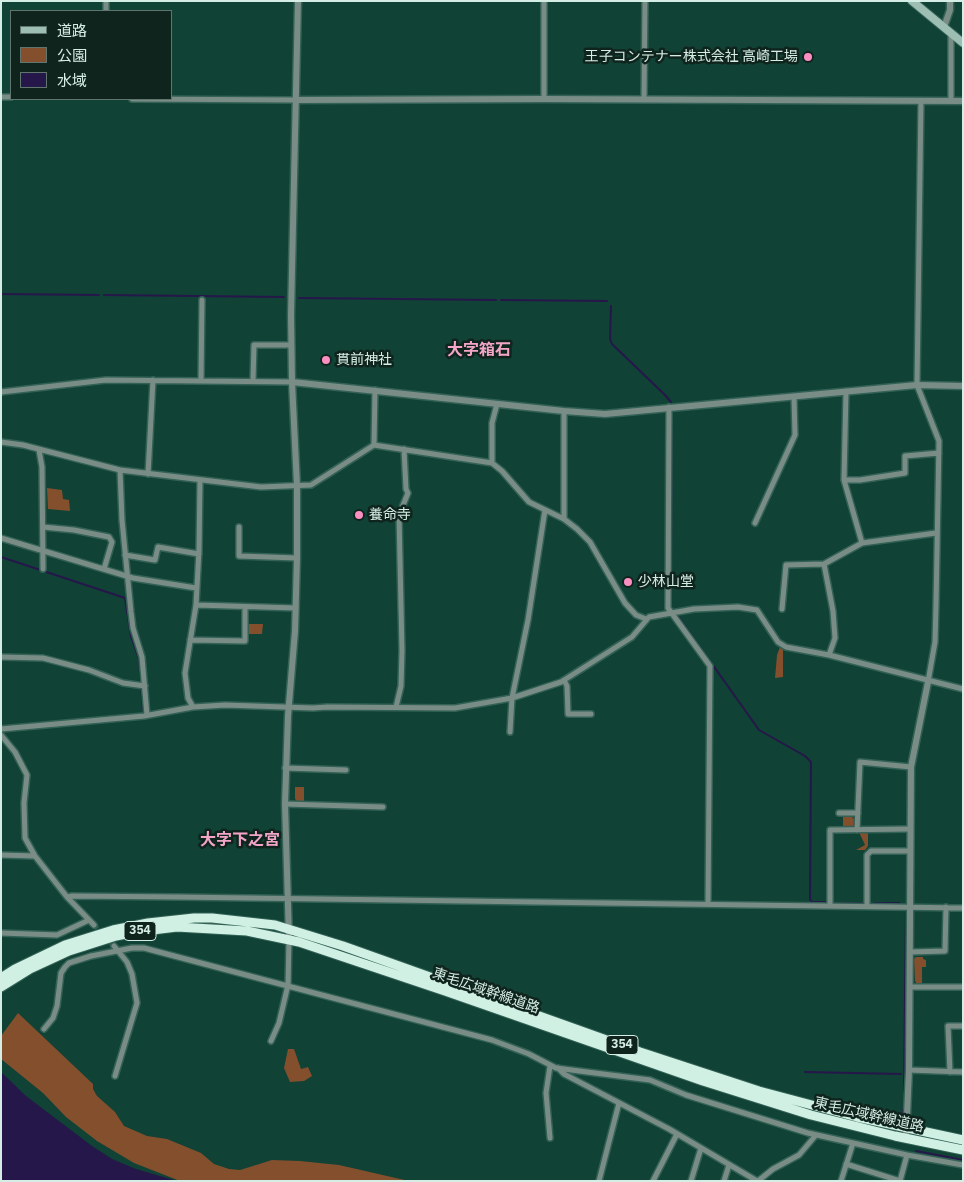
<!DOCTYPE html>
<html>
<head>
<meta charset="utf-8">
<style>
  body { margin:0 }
  #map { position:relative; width:964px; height:1182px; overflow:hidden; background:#104235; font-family:"IBM Plex Sans","Noto Sans JP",sans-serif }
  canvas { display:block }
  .frame { position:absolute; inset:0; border:2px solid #d5eee5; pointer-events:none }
  .legend { position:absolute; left:10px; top:10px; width:162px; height:90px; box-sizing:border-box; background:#10241e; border:1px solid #5f756e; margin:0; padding:6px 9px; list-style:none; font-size:15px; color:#d5eee5 }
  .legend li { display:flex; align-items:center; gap:10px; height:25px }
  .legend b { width:25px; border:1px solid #5f756e }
</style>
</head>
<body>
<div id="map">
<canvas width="964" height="1182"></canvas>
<div class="frame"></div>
<ul class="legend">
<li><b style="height:6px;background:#9dbeb2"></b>道路</li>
<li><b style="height:14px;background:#844f2d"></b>公園</li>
<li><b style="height:14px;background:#26174a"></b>水域</li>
</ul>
</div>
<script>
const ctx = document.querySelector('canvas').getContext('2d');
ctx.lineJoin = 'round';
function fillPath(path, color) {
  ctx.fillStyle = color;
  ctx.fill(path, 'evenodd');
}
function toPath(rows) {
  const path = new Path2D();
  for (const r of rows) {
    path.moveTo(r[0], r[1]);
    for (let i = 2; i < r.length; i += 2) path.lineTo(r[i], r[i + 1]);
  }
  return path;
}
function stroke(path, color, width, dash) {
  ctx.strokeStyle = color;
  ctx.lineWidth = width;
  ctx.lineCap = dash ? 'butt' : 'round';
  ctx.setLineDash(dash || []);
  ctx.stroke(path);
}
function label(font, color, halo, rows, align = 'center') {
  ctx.font = font + ' "IBM Plex Sans","Noto Sans JP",sans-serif';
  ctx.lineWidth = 5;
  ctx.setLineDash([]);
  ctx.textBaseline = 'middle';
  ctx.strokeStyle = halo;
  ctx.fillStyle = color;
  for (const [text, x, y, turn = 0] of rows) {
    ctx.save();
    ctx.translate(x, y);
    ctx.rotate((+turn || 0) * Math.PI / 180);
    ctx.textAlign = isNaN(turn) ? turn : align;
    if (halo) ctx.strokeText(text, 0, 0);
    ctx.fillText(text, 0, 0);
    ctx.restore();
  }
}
const green = toPath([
  [47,488,62,490,63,499,69,500,70,511,48,509],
  [249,624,263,624,262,634,249,634],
  [780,647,783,649,783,677,775,678,777,655],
  [295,787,304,787,304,802,298,802,295,799],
  [843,816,851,816,854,819,854,826,850,829,843,828],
  [859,832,868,832,868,846,865,850,856,850,865,845],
  [916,957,923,957,923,959,926,960,926,967,922,967,922,984,917,984,915,981,914,959],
  [18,1013,93,1084,93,1089,97,1096,115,1112,124,1126,147,1136,167,1139,201,1153,214,1164,229,1169,240,1170,272,1160,300,1161,339,1165,409,1181,180,1181,134,1163,97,1141,66,1117,43,1093,1,1059,1,1036],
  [288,1049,294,1049,301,1069,308,1067,312,1076,304,1081,290,1082,284,1068]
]);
const water = toPath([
  [1,1072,26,1096,92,1146,112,1159,136,1169,177,1181,2,1181]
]);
const stream = toPath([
  [1,294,99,295],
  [104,295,284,297],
  [299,298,496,300],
  [501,300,607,301],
  [611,306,610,339,612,344,665,395,671,402],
  [1,557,125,598,131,636,139,659,143,709],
  [671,571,672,412],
  [678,616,759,730,805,756,811,762,810,899,812,902,825,902],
  [834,903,861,903],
  [874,903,899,903],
  [805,1072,901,1074],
  [904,1092,906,911],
  [903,1110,903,1115],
  [916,1151,963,1160]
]);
const minorTunnel = toPath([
  [94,925,114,946]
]);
const minor = toPath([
  [106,11,106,1],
  [951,33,951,101],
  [1,97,11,97],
  [132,99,296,100],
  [544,99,544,1],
  [644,99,645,1],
  [921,101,917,385,939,441,936,605,935,642,928,682],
  [201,381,202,300],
  [253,381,254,345,291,345],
  [1,392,106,380,292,382],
  [846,392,844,480,862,543],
  [669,407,668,608,710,666,708,904],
  [564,411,564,519],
  [1,442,23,445,120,470,261,487,311,485,374,445,492,463,502,471,529,502,564,519,577,529,590,542,625,603,636,615,646,619],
  [374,445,375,390],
  [39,450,42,467,43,569],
  [492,463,492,423,497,404],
  [120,470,122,520,131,612,133,628,142,657,147,715],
  [148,474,153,380],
  [844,480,860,480,905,473,905,456,939,453],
  [755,523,795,435,794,397],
  [43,527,74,530,109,537,112,542,104,569],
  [239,527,239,556,297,558],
  [1,538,133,578,196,588],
  [125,555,155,560,158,547,199,554],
  [824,564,833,611,835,638,829,655],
  [196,605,296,608],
  [782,609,786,565,824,564,862,543,936,533],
  [190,640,245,641,245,607],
  [1,657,43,658,89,670,123,683,145,686],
  [564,680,567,686,568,714,591,714],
  [193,707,188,698,185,673,196,605,199,550,200,481],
  [396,707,401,686,402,651,399,515,408,493,406,489,404,449],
  [1,729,144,716,193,707,225,705,313,708,327,707,455,708,512,698,561,682,632,637,649,617,694,609,738,607,757,610,778,642,786,647,829,655,963,689],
  [510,732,512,698,528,620,545,510],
  [1,735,15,752,27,775,24,803,25,838,35,856,67,897,94,925],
  [285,768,346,770],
  [285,804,383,807],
  [839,813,858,813],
  [857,830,860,762,911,767],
  [1,855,35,856],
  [67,897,72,896,178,897,963,908],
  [830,905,830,830,910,829],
  [867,905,867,855,871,851,910,851],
  [1,933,57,935,89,920],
  [114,946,127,962,132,974,137,1003,115,1076],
  [910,952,945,951,946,907],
  [910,987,963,987],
  [44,1029,53,1018,57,1006,61,973,65,967,69,963,91,956,132,948,144,948,492,1040,529,1054,556,1068,650,1080,686,1095,808,1133,907,1155,963,1165],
  [271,1041,279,1023,288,985,289,939],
  [558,1068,564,1074,669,1129,757,1181],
  [909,1070,963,1072],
  [950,1072,948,1026,963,1026],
  [550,1138,546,1093,550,1066],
  [846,1164,900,1181],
  [599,1181,619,1103],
  [653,1181,677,1134],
  [691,1181,701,1148],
  [724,1181,729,1165],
  [758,1181,773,1169,799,1155,816,1135],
  [841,1181,853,1143],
  [900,1181,907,1155]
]);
const tertiary = toPath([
  [944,27,950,10,950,1],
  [296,100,544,99,963,101],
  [292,382,564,411,605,414,917,385,963,386],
  [289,939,285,804,288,716,295,631,297,558,297,486,292,382,291,315,298,1],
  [906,1138,909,1070,911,767,928,682]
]);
const secondary = toPath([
  [912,1,963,43]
]);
const trunk = toPath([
  [1,978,15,969,65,945,113,930,148,923,194,918,212,918,275,925,343,946,640,1052,759,1091,857,1117,963,1140],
  [1,987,30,969,69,951,116,936,136,932,177,927,247,931,299,942,445,991,703,1081,811,1115,895,1136,963,1150]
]);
const markers = [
  [808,57,5,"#fc8fc1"],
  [326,360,5,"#fc8fc1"],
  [359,515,5,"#fc8fc1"],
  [628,582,5,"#fc8fc1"]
];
const shields = [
  [140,931,32],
  [622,1045,32]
];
const shieldNames = [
  ["354",140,931],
  ["354",622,1045]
];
const poiNames = [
  ["王子コンテナー株式会社 高崎工場",798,57,"right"],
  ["貫前神社",336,360],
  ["養命寺",369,515],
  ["少林山堂",638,582]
];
const streetNames = [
  ["東毛広域幹線道路",486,991,19],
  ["東毛広域幹線道路",869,1115,13]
];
const quarterNames = [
  ["大字箱石",479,350],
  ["大字下之宮",240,840]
];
fillPath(green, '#844f2d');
fillPath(water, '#26174a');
stroke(stream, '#26174a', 2);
stroke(minorTunnel, '#2e5c4f', 5, [5, 2.5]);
stroke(minor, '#336155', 8);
stroke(tertiary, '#336155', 9);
stroke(secondary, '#336155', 10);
stroke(trunk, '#336155', 11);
stroke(minor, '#798d86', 5);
stroke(tertiary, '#798d86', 6);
stroke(secondary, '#9dbeb2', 8);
stroke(trunk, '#d0f0e4', 9);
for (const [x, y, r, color] of markers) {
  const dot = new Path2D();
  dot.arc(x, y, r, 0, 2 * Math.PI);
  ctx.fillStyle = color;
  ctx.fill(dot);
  stroke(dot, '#10241e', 2);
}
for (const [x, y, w] of shields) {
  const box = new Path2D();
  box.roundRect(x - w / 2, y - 9.5, w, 19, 4);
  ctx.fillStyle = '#10241e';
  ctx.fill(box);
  stroke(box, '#d5eee5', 1);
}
label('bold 12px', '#d5eee5', null, shieldNames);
label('14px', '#d5eee5', '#10241e', poiNames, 'left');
label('14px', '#d5eee5', '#10241e', streetNames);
label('bold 16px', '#f2a5c6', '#10241e', quarterNames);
</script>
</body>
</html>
